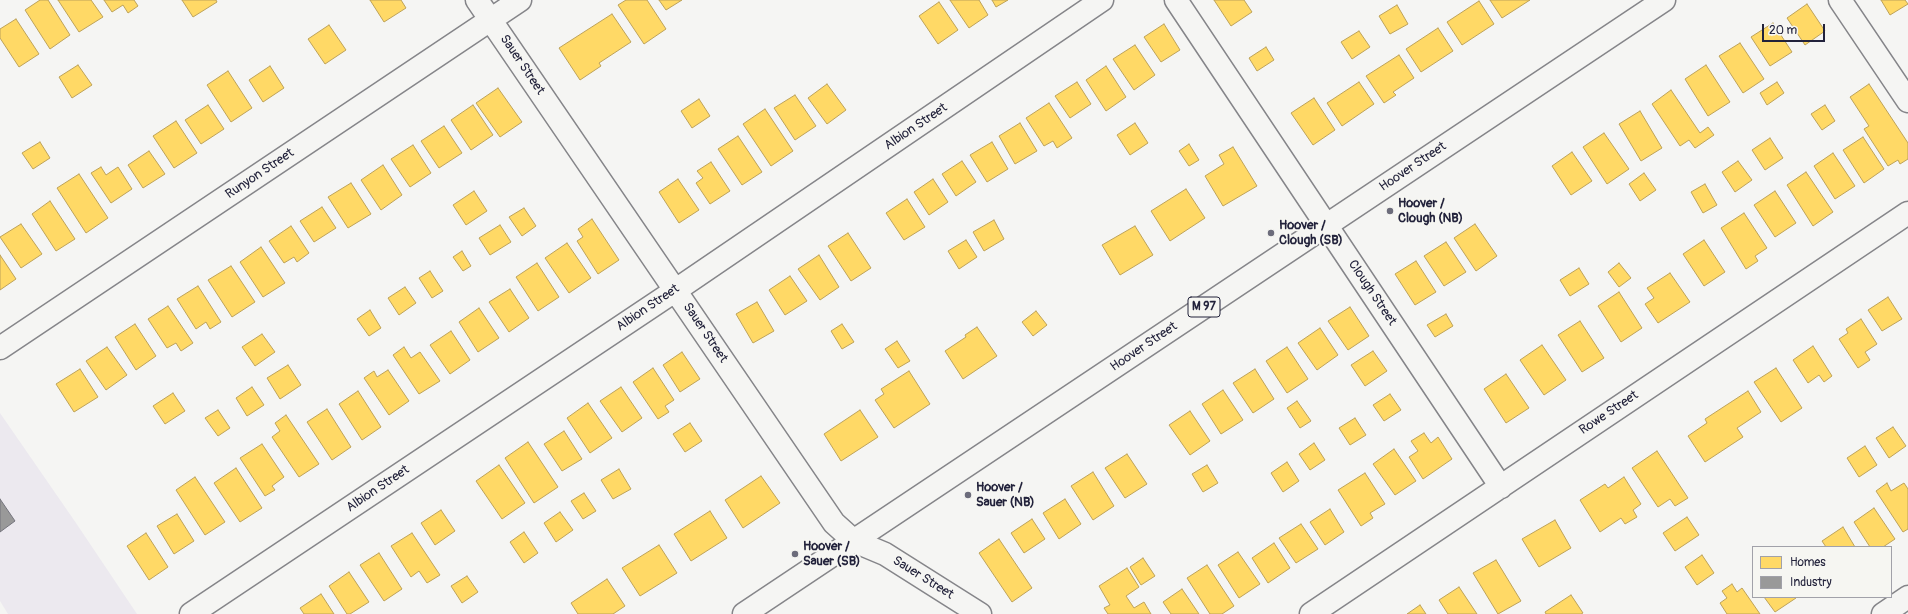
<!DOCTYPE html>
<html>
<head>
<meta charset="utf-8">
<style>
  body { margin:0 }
  #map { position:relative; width:1908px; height:614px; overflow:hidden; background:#f5f5f3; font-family:Pangolin,sans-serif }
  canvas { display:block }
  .legend { position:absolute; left:1752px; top:546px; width:140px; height:52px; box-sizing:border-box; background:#f6f6f2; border:1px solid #a1a1a9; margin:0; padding:5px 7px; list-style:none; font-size:12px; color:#22223b }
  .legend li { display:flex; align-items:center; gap:8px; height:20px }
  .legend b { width:20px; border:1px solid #a1a1a9 }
  .scale { position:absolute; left:1762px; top:24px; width:63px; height:18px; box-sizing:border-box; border:2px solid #22223b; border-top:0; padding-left:5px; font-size:12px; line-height:14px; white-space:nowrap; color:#22223b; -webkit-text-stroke:3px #f6f6f2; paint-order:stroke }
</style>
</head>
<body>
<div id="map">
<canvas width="1908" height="614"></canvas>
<ul class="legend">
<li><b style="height:11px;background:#ffd966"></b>Homes</li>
<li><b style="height:11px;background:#999"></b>Industry</li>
</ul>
<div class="scale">20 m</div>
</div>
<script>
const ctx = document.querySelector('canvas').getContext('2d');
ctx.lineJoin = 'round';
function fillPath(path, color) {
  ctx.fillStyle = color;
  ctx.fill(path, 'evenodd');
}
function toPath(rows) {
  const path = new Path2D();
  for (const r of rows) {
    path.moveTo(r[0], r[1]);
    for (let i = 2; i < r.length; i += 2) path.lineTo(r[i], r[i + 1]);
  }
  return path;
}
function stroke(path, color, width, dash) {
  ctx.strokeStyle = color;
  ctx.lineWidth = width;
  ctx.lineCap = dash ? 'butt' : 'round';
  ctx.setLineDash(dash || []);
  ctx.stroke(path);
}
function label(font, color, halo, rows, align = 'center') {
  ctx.font = font + ' Pangolin,sans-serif';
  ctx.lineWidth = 4;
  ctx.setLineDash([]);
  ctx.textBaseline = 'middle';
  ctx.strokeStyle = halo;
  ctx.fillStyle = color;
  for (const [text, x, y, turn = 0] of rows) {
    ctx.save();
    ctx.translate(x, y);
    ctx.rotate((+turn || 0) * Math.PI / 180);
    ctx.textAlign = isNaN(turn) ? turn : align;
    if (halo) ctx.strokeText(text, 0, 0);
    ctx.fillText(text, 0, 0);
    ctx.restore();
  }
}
const built = toPath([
  [0,413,76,523,137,614,8,614,0,601]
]);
const homes = toPath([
  [40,0,48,0,70,35,50,49,25,10,40,0],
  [58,0,91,0,103,17,79,32,58,0],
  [104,0,134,0,138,6,128,13,123,5,112,12,104,0],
  [182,0,216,0,217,2,193,17,182,0],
  [370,0,401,0,406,8,384,22,370,0],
  [626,0,647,0,666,29,644,44,618,5,626,0],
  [659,0,682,0,666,10,659,0],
  [950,0,979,0,988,15,969,28,950,0],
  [992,0,1008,0,996,7,992,0],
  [1214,0,1244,0,1252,12,1231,26,1214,0],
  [1490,0,1530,0,1502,18,1490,0],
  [1881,0,1905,0,1908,4,1890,15,1881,0],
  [1479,1,1494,24,1462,45,1447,22,1479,1],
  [939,2,958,30,938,44,919,16,939,2],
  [1807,4,1825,31,1805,45,1787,18,1807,4],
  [1397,5,1408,24,1390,34,1379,16,1397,5],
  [612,14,631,42,599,63,601,66,580,80,559,48,612,14],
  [16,19,39,54,19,67,0,38,0,29,16,19],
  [1773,23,1792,52,1770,66,1751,37,1773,23],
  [1164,24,1180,50,1161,62,1144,37,1164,24],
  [329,25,346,50,325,64,308,39,329,25],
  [1438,28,1453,51,1421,72,1406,49,1438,28],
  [1359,31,1370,47,1352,59,1341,42,1359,31],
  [1740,43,1764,79,1743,93,1719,56,1740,43],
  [1135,45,1155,75,1134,90,1113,59,1135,45],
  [1266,47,1274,60,1257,71,1249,58,1266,47],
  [1399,55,1414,78,1393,92,1396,95,1384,103,1366,76,1399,55],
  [78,65,92,85,72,98,59,77,78,65],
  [1706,65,1730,102,1708,116,1685,79,1706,65],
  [270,66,284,88,263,102,249,80,270,66],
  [1106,66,1126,97,1106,111,1086,80,1106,66],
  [228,71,252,108,231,122,207,85,228,71],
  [1077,82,1091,104,1070,118,1055,96,1077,82],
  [1359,82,1374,104,1342,126,1327,103,1359,82],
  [1777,82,1784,93,1767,105,1760,93,1777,82],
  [827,84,846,110,827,124,808,98,827,84],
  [1869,84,1908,143,1908,159,1900,164,1898,160,1888,166,1864,129,1869,126,1850,97,1869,84],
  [498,88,522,122,500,137,476,103,498,88],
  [1671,90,1700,133,1708,127,1714,135,1695,148,1689,140,1680,146,1652,104,1671,90],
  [795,95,816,126,795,140,774,108,795,95],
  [1314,98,1335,130,1313,145,1291,113,1314,98],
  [699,99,710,116,692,128,681,111,699,99],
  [1049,103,1072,138,1057,148,1053,141,1044,146,1026,118,1049,103],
  [208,105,224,129,201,144,185,120,208,105],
  [473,105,493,135,471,150,451,120,473,105],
  [1825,105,1835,121,1822,130,1811,114,1825,105],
  [765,109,793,151,771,166,743,124,765,109],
  [1640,111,1662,148,1641,161,1619,124,1640,111],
  [176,121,197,153,174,168,153,136,176,121],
  [1020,123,1037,151,1015,164,999,136,1020,123],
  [1135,123,1148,143,1130,155,1117,135,1135,123],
  [444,126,462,153,439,168,421,141,444,126],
  [1604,133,1629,169,1607,184,1583,147,1604,133],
  [738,136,762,172,742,185,718,149,738,136],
  [1863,137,1884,169,1864,183,1843,150,1863,137],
  [1770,138,1783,158,1765,170,1752,150,1770,138],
  [40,142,50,158,33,169,22,153,40,142],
  [992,142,1008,169,987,182,970,155,992,142],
  [1189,144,1199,160,1189,166,1179,151,1189,144],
  [413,145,431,173,410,187,391,159,413,145],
  [1233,147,1257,186,1223,206,1205,176,1224,164,1219,155,1233,147],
  [149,151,165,174,143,188,128,165,149,151],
  [1572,152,1592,181,1571,195,1552,166,1572,152],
  [1833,153,1855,186,1835,199,1814,166,1833,153],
  [962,161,976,182,956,196,942,174,962,161],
  [1738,161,1752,180,1735,192,1722,172,1738,161],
  [711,162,730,191,710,204,696,183,703,178,697,171,711,162],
  [383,165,402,195,381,210,361,180,383,165],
  [101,167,106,175,118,167,132,189,111,203,91,173,101,167],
  [1806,172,1833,212,1813,226,1787,185,1806,172],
  [1644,173,1656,190,1640,201,1629,184,1644,173],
  [79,174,108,218,86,233,57,188,79,174],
  [678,179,699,210,679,223,659,192,678,179],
  [933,179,948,202,929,215,914,192,933,179],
  [351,183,371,214,348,228,328,197,351,183],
  [1705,184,1717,205,1703,213,1691,192,1705,184],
  [1186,189,1205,218,1170,241,1151,211,1186,189],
  [474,191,487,211,466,225,453,205,474,191],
  [1775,191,1796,223,1775,237,1754,205,1775,191],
  [907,199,925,227,904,240,886,213,907,199],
  [50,201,75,239,56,251,32,214,50,201],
  [322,207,336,228,314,242,300,221,322,207],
  [524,208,536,226,522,236,509,217,524,208],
  [1744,213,1767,248,1755,256,1758,261,1746,269,1721,228,1744,213],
  [592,219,619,260,598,274,577,241,583,237,578,229,592,219],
  [994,220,1004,239,984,251,973,232,994,220],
  [21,224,42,254,21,268,0,237,21,224],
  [1475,224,1497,256,1476,271,1454,238,1475,224],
  [500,225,511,242,490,255,479,238,500,225],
  [291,226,309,253,297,262,294,257,284,263,269,241,291,226],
  [1135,226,1153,255,1120,275,1102,245,1135,226],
  [848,233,871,268,851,281,828,246,848,233],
  [966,240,977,257,959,269,948,251,966,240],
  [1704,240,1725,272,1704,286,1683,254,1704,240],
  [1446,242,1466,272,1444,286,1424,256,1446,242],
  [567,243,591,278,569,293,545,258,567,243],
  [261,247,285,283,263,297,240,262,261,247],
  [462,251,471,266,463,271,453,257,462,251],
  [0,255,16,279,0,290,0,255],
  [819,255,839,287,820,300,798,269,819,255],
  [1416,261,1436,292,1415,305,1395,274,1416,261],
  [537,263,559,297,538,311,516,277,537,263],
  [1619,263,1631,278,1619,287,1608,272,1619,263],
  [231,266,255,302,232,317,208,280,231,266],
  [1579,268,1589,284,1570,296,1560,280,1579,268],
  [430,271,443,291,432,298,419,278,430,271],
  [1670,273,1690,302,1658,323,1645,304,1654,298,1647,288,1670,273],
  [790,276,807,301,785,315,769,290,790,276],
  [198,286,221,322,210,329,206,322,196,329,177,299,198,286],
  [405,287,416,303,399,315,388,298,405,287],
  [510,289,529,318,509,332,489,302,510,289],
  [1619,292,1642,328,1621,342,1598,306,1619,292],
  [1888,297,1902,319,1882,331,1868,310,1888,297],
  [757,302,774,331,753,343,736,314,757,302],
  [168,306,193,343,181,351,176,343,167,348,148,319,168,306],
  [1350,307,1369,336,1348,350,1328,321,1350,307],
  [479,308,499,338,478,352,459,322,479,308],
  [370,310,381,328,369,336,357,319,370,310],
  [1036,311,1047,325,1033,336,1022,322,1036,311],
  [1446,314,1453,326,1435,337,1427,325,1446,314],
  [1861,319,1877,344,1865,352,1870,360,1858,368,1839,339,1848,333,1846,329,1861,319],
  [1580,321,1604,358,1582,372,1558,335,1580,321],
  [135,324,156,356,136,370,115,337,135,324],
  [842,324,854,342,842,349,831,331,842,324],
  [977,327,997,356,963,379,945,351,966,337,965,335,977,327],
  [1320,328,1338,355,1317,370,1298,343,1320,328],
  [451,331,470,360,450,374,430,345,451,331],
  [262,334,275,352,255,366,242,347,262,334],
  [897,341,910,361,898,368,885,349,897,341],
  [1542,345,1566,380,1544,395,1520,360,1542,345],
  [1813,346,1832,376,1824,382,1819,375,1808,383,1793,360,1813,346],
  [107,347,127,375,106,390,86,361,107,347],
  [404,347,411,358,420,352,440,381,419,394,393,355,404,347],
  [1287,347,1308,379,1287,393,1266,361,1287,347],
  [1373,351,1387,371,1365,386,1351,365,1373,351],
  [682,352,700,379,680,392,663,365,682,352],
  [288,365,301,385,280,399,267,378,288,365],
  [653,368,674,400,665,406,669,412,658,419,633,382,653,368],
  [1776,368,1802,408,1781,422,1754,382,1776,368],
  [80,369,98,397,74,412,56,384,80,369],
  [1255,369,1274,399,1253,413,1233,383,1255,369],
  [388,370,409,401,389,415,364,378,374,371,377,377,388,370],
  [909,371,930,404,894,428,875,400,884,394,881,389,909,371],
  [1506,374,1529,408,1506,423,1484,389,1506,374],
  [252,387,264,405,247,416,236,398,252,387],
  [621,387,642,418,622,432,600,401,621,387],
  [1223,390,1243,420,1221,434,1202,404,1223,390],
  [358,391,381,427,362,440,339,404,358,391],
  [1748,391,1761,412,1737,428,1743,437,1705,462,1688,436,1707,423,1705,419,1748,391],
  [173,393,185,411,165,424,153,406,173,393],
  [1390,394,1401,410,1384,421,1373,405,1390,394],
  [1297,401,1311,421,1300,428,1287,408,1297,401],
  [588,403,612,438,590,453,567,418,588,403],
  [327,409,351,447,332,460,307,422,327,409],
  [218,410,230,428,218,436,205,418,218,410],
  [860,410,878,437,841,461,824,434,860,410],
  [1190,411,1210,441,1190,455,1169,425,1190,411],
  [286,415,319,464,299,477,272,437,280,431,275,423,286,415],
  [1355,418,1366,435,1350,445,1339,428,1355,418],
  [690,423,702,441,685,452,673,434,690,423],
  [1893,427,1906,446,1889,458,1876,438,1893,427],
  [564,431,582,459,562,471,544,444,564,431],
  [1424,433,1431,443,1438,437,1452,459,1423,479,1409,457,1418,451,1411,441,1424,433],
  [528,442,558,487,534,503,505,458,528,442],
  [1314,443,1325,460,1310,470,1299,454,1314,443],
  [262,444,284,477,272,486,275,490,265,496,240,458,262,444],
  [1865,446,1877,465,1859,477,1847,458,1865,446],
  [1394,449,1416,481,1395,495,1373,464,1394,449],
  [1657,451,1688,498,1675,506,1670,499,1658,507,1632,468,1657,451],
  [1127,454,1147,484,1125,498,1105,468,1127,454],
  [1287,462,1299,481,1283,492,1271,473,1287,462],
  [499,465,525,503,502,519,476,481,499,465],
  [1207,465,1218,483,1203,492,1192,474,1207,465],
  [236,468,262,508,240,522,214,483,236,468],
  [619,469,631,489,613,499,601,480,619,469],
  [1093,472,1114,506,1093,520,1071,486,1093,472],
  [1365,473,1385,504,1370,513,1373,518,1361,526,1338,490,1365,473],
  [761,476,780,503,743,528,725,500,761,476],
  [195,477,225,522,205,535,176,490,195,477],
  [1624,477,1641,504,1633,510,1637,517,1625,524,1621,518,1600,532,1580,500,1605,484,1608,488,1624,477],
  [1887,483,1891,491,1904,483,1908,489,1908,529,1903,532,1876,491,1887,483],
  [584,493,596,511,583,519,571,501,584,493],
  [1065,499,1081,524,1059,539,1043,513,1065,499],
  [1874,508,1895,539,1883,547,1870,547,1854,522,1874,508],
  [1330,509,1344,532,1325,545,1310,522,1330,509],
  [441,510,455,531,435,545,421,523,441,510],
  [710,511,727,538,691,561,674,534,710,511],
  [560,512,573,530,556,542,544,523,560,512],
  [177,514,194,541,174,554,157,526,177,514],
  [1687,517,1699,535,1675,551,1663,533,1687,517],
  [1032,519,1045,539,1024,553,1011,533,1032,519],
  [1555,520,1571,548,1539,567,1522,539,1555,520],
  [1301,524,1318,549,1296,563,1279,538,1301,524],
  [1843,527,1855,547,1826,547,1822,541,1843,527],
  [524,532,538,553,524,563,510,542,524,532],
  [146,533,168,567,149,580,127,546,146,533],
  [412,533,440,575,427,583,419,571,411,577,391,546,412,533],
  [999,539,1032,588,1012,602,979,553,999,539],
  [1274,543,1290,568,1268,583,1252,558,1274,543],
  [659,545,677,573,640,596,622,568,659,545],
  [1238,552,1260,584,1239,598,1218,565,1238,552],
  [379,553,402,589,384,601,360,565,379,553],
  [1702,555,1714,573,1697,585,1685,567,1702,555],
  [1143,558,1155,576,1141,585,1130,567,1143,558],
  [1496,560,1521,601,1498,614,1473,573,1496,560],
  [1207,565,1234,606,1222,614,1210,614,1187,578,1207,565],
  [1127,568,1139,587,1126,596,1134,608,1144,602,1151,614,1108,614,1104,608,1110,605,1099,586,1127,568],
  [349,572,369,602,350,614,347,614,329,586,349,572],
  [467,576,478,592,462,603,451,586,467,576],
  [607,579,625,606,613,614,578,614,571,603,607,579],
  [1732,584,1737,592,1742,588,1760,614,1727,614,1720,603,1727,598,1722,591,1732,584],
  [1459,587,1477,614,1448,614,1439,600,1459,587],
  [1182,589,1199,614,1171,614,1163,602,1182,589],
  [321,594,334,614,304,614,300,608,321,594],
  [1571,595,1583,613,1581,614,1546,614,1545,612,1571,595],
  [1764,597,1795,597,1796,598,1775,612,1764,597],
  [1420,605,1426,614,1407,614,1420,605]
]);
const industry = toPath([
  [0,499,15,521,0,532,0,499]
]);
const minor = toPath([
  [477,0,834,523,854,541,885,554,980,614],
  [1176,0,1501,487],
  [1840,0,1908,101],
  [0,348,520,0],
  [191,614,676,290,1102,0],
  [1311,614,1908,213],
  [1883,614,1908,597]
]);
const major = toPath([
  [744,614,1664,0]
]);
const markers = [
  [1390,211,4,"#6c6c7b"],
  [1271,233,4,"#6c6c7b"],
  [968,495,4,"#6c6c7b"],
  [795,554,4,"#6c6c7b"]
];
const shields = [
  [1204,307,32]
];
const shieldNames = [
  ["M 97",1204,307]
];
const streetNames = [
  ["Sauer Street",522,65,56],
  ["Albion Street",916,127,-34],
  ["Hoover Street",1413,167,-34],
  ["Runyon Street",260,174,-34],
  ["Clough Street",1372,293,56],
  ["Albion Street",648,308,-34],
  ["Sauer Street",705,333,56],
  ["Hoover Street",1144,347,-34],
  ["Rowe Street",1609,413,-34],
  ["Albion Street",378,489,-34],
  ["Sauer Street",923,578,32]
];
const poiNames = [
  ["Hoover /",1398,204],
  ["Clough (NB)",1398,219],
  ["Hoover /",1279,226],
  ["Clough (SB)",1279,241],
  ["Hoover /",976,488],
  ["Sauer (NB)",976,503],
  ["Hoover /",803,547],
  ["Sauer (SB)",803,562]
];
fillPath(built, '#ece9ef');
fillPath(homes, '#ffd966');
stroke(homes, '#bda259', 1);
fillPath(industry, '#999');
stroke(industry, '#75757d', 1);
stroke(minor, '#858589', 25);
stroke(major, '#858589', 25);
stroke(minor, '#f5f5f3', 22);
stroke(major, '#f5f5f3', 22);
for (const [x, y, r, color] of markers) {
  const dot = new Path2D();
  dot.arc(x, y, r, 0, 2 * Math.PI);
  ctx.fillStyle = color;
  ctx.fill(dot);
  stroke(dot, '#f6f6f2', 1.5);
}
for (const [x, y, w] of shields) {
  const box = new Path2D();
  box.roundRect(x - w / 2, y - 10, w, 20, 3);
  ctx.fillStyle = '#f6f6f2';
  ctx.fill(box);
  stroke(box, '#22223b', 1);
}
label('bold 12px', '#22223b', null, shieldNames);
label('13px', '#22223b', '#f6f6f2', streetNames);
label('bold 13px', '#22223b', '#f6f6f2', poiNames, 'left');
</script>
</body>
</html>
